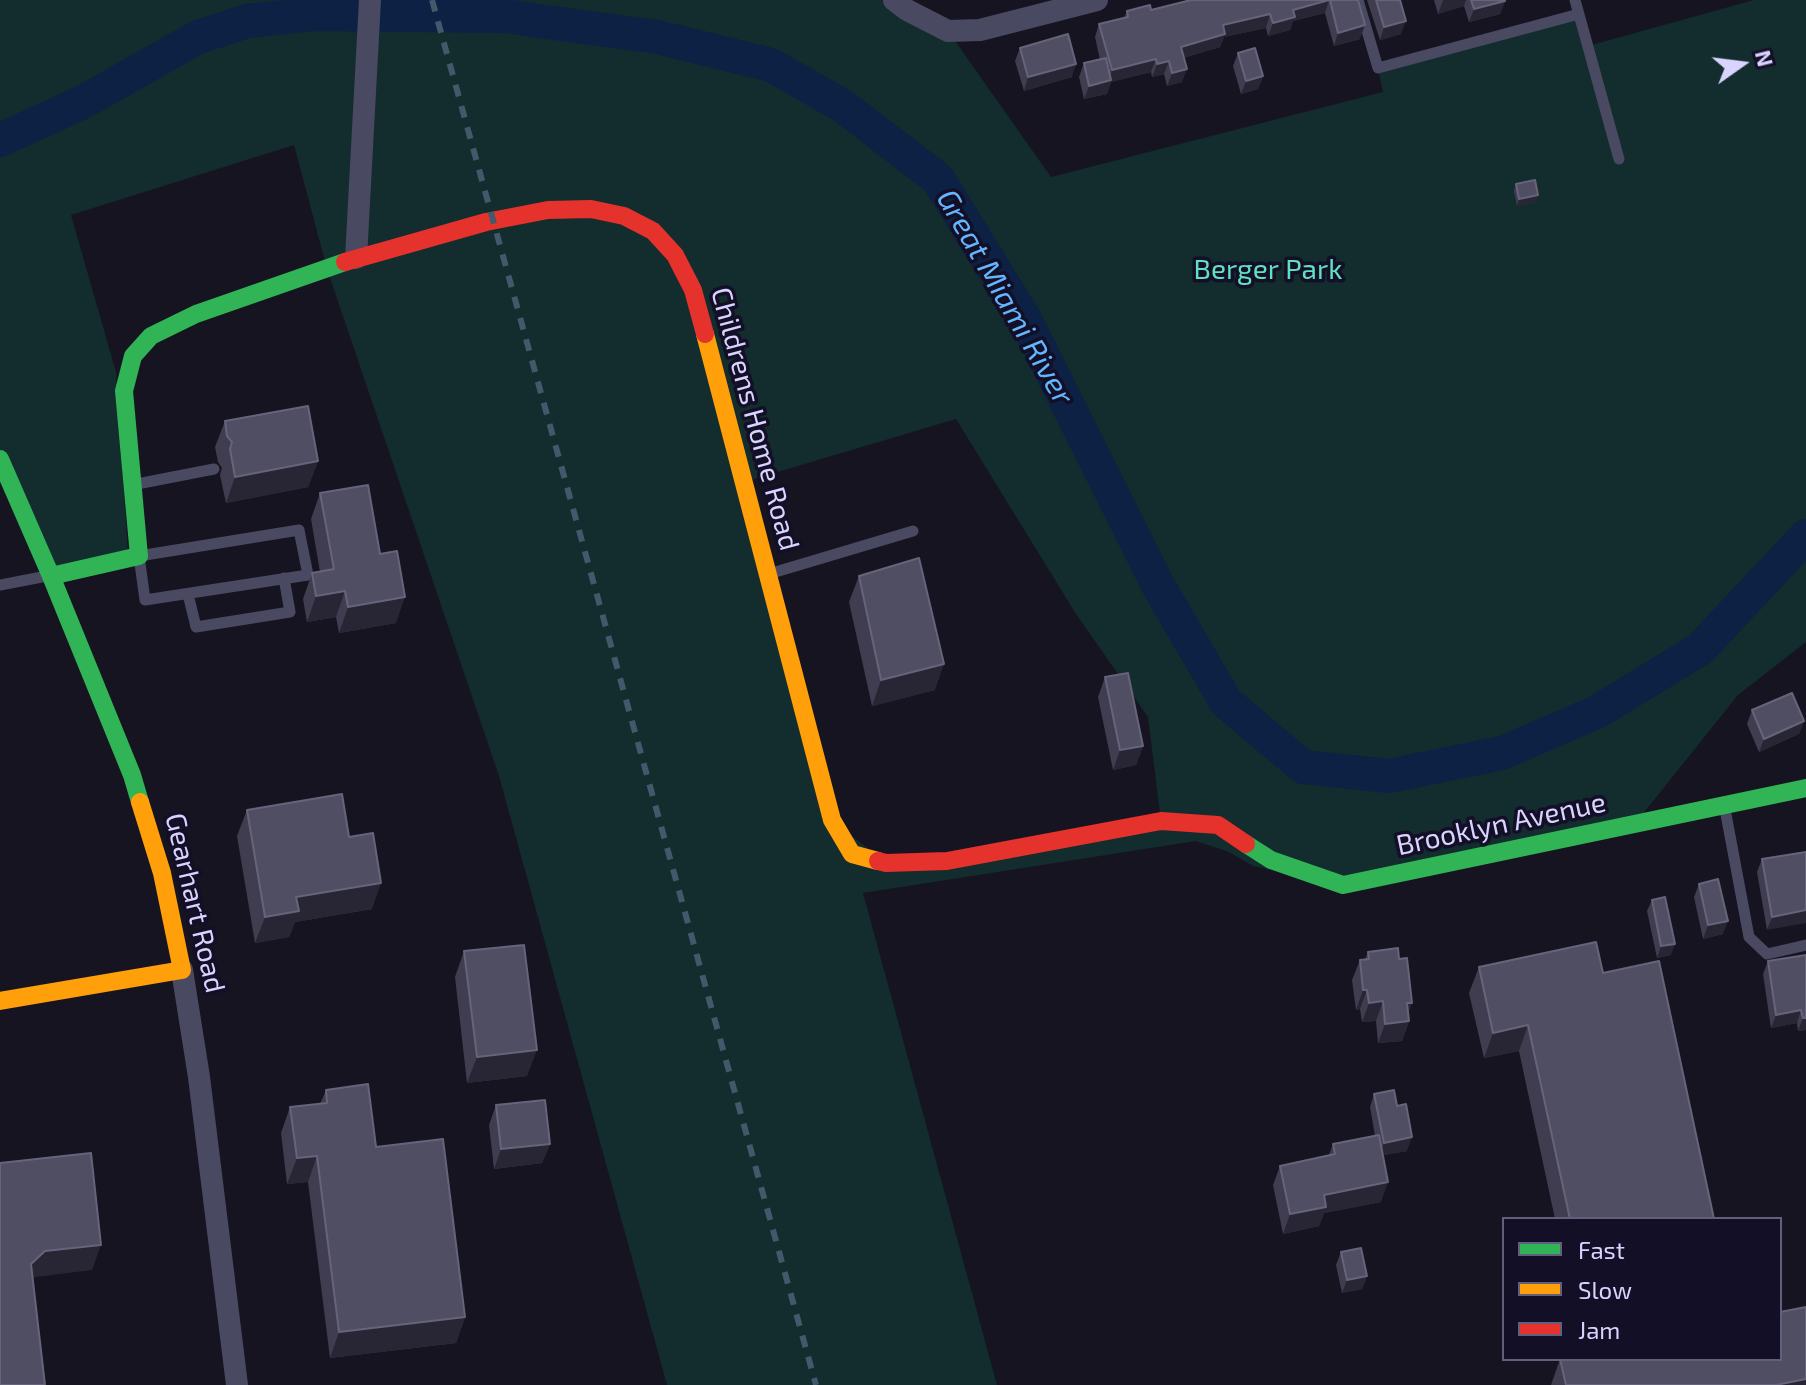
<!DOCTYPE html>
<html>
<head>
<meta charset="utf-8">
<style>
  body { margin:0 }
  #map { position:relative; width:1806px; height:1385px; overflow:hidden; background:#161421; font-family:"Exo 2",sans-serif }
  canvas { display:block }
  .legend { position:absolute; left:1502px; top:1217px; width:280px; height:144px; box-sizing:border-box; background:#130f26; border:2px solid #625e7d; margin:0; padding:10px 14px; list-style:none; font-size:24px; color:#d9d4ff }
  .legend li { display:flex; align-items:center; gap:16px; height:40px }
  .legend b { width:40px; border:2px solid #625e7d }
  .north { position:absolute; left:1702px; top:24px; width:80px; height:80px; -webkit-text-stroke:6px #130f26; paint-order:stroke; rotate:76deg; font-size:22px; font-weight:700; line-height:32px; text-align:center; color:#d9d4ff }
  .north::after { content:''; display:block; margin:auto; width:28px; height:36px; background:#d9d4ff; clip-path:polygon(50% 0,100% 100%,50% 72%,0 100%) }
</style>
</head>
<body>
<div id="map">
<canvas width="1806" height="1385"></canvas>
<ul class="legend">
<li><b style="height:10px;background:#30b455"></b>Fast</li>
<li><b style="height:10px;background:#ff9f0a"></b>Slow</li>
<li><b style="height:10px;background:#e5322d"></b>Jam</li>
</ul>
<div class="north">N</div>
</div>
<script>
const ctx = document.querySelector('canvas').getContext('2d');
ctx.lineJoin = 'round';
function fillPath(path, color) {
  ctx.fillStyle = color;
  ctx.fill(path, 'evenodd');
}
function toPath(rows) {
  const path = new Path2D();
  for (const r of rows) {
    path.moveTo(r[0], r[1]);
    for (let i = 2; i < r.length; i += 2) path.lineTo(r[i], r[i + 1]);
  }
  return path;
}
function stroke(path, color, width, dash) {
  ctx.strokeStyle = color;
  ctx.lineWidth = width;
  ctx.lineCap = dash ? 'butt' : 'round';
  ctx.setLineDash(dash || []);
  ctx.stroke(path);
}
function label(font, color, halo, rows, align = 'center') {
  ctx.font = font + ' "Exo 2",sans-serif';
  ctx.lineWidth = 7;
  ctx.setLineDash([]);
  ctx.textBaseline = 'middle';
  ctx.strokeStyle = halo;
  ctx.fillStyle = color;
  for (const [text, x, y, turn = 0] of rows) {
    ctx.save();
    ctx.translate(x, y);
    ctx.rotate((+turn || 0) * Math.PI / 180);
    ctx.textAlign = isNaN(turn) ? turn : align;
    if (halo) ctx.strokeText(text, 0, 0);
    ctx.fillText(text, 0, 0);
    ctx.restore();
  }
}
const green = toPath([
  [0,0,904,0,948,31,1051,177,1383,92,1378,68,1579,14,1588,46,1754,0,1806,0,1806,642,1738,695,1634,825,1343,885,1253,866,1229,852,1196,841,863,893,997,1385,667,1385,499,776,327,269,294,145,71,215,116,372,128,554,51,576,0,459],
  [956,419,1076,614,1148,717,1161,821,886,863,832,820,744,482]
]);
const river = toPath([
  [0,140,85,101,198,37,247,21,313,14,503,16,657,37,771,65,843,106,938,179,1026,321,1159,587,1226,702,1303,767,1389,776,1502,753,1597,712,1700,649,1806,536]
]);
const lane = toPath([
  [1358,0,1378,68,1579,14],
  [1575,0,1619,159],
  [137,484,214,469],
  [299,530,308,575,145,600,139,556,299,530],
  [772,573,913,531],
  [0,585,47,576],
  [188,594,196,627,290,612,284,578],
  [1725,809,1749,937,1767,954,1806,945]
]);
const street = toPath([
  [894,0,907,10,948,31,980,30,1097,0],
  [356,258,370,0],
  [182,970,199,1077,237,1385]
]);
const fast = toPath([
  [0,459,51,576,132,775,140,802],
  [51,576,139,556,124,391,133,356,151,336,196,314,345,262],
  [1246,844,1271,860,1343,885,1806,788]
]);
const slow = toPath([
  [705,334,832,820,852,854,878,861],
  [0,1001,182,970,162,873,140,802]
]);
const jam = toPath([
  [345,262,486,222,548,210,591,209,624,216,653,231,675,255,693,290,705,334],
  [878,861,886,863,947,861,1161,821,1218,825,1246,844]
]);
const rail = toPath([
  [432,0,816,1385]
]);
const wall = toPath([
  [1189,0,1358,0,1360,39,1334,46,1325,13,1293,21,1290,30,1268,36,1266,28,1224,37,1220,47,1183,58,1182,82,1167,86,1164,74,1152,77,1151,72,1111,82,1107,94,1084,99,1079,77,1084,63,1100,60,1095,37,1099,24,1124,18,1127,11,1151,10,1188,1],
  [1367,0,1400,0,1401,34,1380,40],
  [1434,0,1505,0,1505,1,1500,14,1469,22,1464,6,1438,14],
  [1020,48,1072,77,1024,91,1015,61],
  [1238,53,1263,76,1258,89,1241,94,1233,66],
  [1516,184,1536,202,1517,206,1514,191],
  [225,421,318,461,308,487,226,503,220,475,222,468,218,462,215,447],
  [320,493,380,554,396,623,339,633,336,617,307,622,303,599,312,573,320,572,311,519],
  [859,576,935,690,872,706,849,602],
  [1105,677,1143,746,1136,765,1113,770,1098,697],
  [1752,710,1804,721,1799,734,1759,752,1747,724],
  [247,810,349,837,372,909,295,922,289,937,255,943,237,836],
  [1806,852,1767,930,1757,872,1762,859],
  [1699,884,1723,934,1703,939,1694,897],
  [1652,900,1671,955,1657,958,1647,911],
  [464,951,527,1076,467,1083,455,977],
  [1368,952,1399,959,1409,1021,1402,1041,1378,1043,1376,1021,1362,1022,1360,1009,1356,1010,1352,980,1360,960,1365,959],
  [1806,955,1806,1030,1798,1031,1797,1023,1771,1028,1763,974,1768,961],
  [1479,967,1603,973,1714,1219,1555,1219,1519,1051,1484,1058,1469,993],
  [326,1090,376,1147,465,1317,456,1343,330,1358,308,1182,287,1184,281,1133,290,1107,320,1104],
  [1374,1094,1407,1151,1383,1155,1381,1202,1324,1213,1319,1226,1283,1234,1273,1185,1280,1166,1329,1155,1333,1144,1375,1136,1370,1107],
  [496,1105,550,1144,542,1163,494,1169,489,1125],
  [1341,1252,1367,1276,1362,1289,1342,1293,1336,1265],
  [1560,1359,1806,1385,1551,1385]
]);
const shadedWall = toPath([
  [1329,0,1325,13,1293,21,1290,30,1268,36,1273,23,1293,10],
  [1443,0,1466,0,1464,6,1438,14],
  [1505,1,1500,14,1469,22,1474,9],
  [1270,14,1266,28,1224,37,1220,47,1176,60,1181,47,1223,25],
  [1406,21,1401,34,1380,40,1384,27],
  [1365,25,1360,39,1334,46,1338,33],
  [1156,59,1151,72,1111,82,1107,94,1084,99,1089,86,1108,81,1112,70],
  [1169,61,1164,74,1152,77,1157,64],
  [1076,64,1072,77,1024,91,1028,77],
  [1187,69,1182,82,1167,86,1172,73],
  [1263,76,1258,89,1241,94,1246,81],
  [1538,195,1536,202,1517,206,1519,199],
  [318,461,308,487,226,503,235,477],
  [345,591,336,617,307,622,316,596],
  [405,597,396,623,339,633,348,607],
  [944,664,935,690,872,706,881,680],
  [1804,721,1799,734,1759,752,1764,739],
  [1143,746,1136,765,1113,770,1120,750],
  [381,883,372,909,295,922,289,937,255,943,265,917,296,897],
  [1806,910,1806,923,1767,930,1772,917],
  [1728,921,1723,934,1703,939,1708,925],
  [1675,944,1671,955,1657,958,1661,946],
  [1363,990,1367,990,1360,1009,1356,1010],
  [1383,1001,1376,1021,1362,1022,1369,1003],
  [1407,1003,1412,1003,1405,1022,1409,1021,1402,1041,1378,1043,1385,1024],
  [1801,1010,1797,1023,1771,1028,1776,1015],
  [1803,1018,1806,1018,1806,1030,1798,1031],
  [1528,1025,1519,1051,1484,1058,1493,1033],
  [537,1050,527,1076,467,1083,477,1057],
  [1412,1137,1407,1151,1379,1156,1384,1143],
  [550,1144,542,1163,494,1169,501,1149],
  [317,1156,308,1182,287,1184,297,1158],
  [1388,1182,1381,1202,1324,1213,1319,1226,1283,1234,1290,1214,1324,1195],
  [101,1245,92,1270,35,1277,22,1290,31,1264,45,1251],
  [1367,1276,1362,1289,1342,1293,1347,1280],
  [465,1317,456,1343,330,1358,339,1332],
  [1806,1379,1806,1385,1776,1385]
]);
const building = toPath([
  [1191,0,1329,0,1293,10,1295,17,1273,23,1270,14,1223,25,1225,34,1181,47,1187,69,1172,73,1169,61,1157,64,1156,59,1112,70,1099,24,1128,17,1127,11,1150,5,1151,10,1191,0],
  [1330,0,1358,0,1365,25,1338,33,1330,0],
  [1376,0,1400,0,1406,21,1384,27,1376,0],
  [1471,0,1505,0,1505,1,1474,9,1471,0],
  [1068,34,1076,64,1028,77,1020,48,1068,34],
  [1255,48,1263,76,1246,81,1238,53,1255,48],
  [1106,58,1111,80,1089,86,1084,63,1106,58],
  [1535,180,1538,195,1519,199,1516,184,1535,180],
  [308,406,318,461,235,477,230,449,232,442,227,436,225,421,308,406],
  [368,485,380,554,397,551,405,597,348,607,345,591,316,596,312,573,334,569,320,493,368,485],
  [919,558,944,664,881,680,859,576,919,558],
  [1128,673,1143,746,1120,750,1105,677,1128,673],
  [1792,693,1804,721,1764,739,1752,710,1792,693],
  [342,794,349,837,373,833,381,883,296,897,299,911,265,917,247,810,342,794],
  [1806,852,1806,910,1772,917,1762,859,1806,852],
  [1718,879,1728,921,1708,925,1699,884,1718,879],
  [1665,897,1675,944,1661,946,1652,900,1665,897],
  [1596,942,1603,973,1659,961,1714,1219,1570,1219,1528,1025,1493,1033,1479,967,1596,942],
  [524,945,537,1050,477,1057,464,951,524,945],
  [1398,948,1399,959,1407,958,1412,1003,1407,1003,1409,1021,1385,1024,1383,1001,1369,1003,1367,990,1363,990,1360,960,1369,959,1368,952,1398,948],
  [1806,955,1806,1018,1803,1018,1801,1010,1776,1015,1768,961,1806,955],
  [368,1084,376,1147,443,1139,465,1317,339,1332,317,1156,297,1158,290,1107,327,1103,326,1090,368,1084],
  [1394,1090,1397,1106,1406,1104,1412,1137,1384,1143,1374,1094,1394,1090],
  [545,1100,550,1144,501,1149,496,1105,545,1100],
  [1379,1135,1388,1182,1324,1195,1326,1207,1290,1214,1280,1166,1335,1154,1333,1144,1379,1135],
  [91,1153,101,1245,45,1251,31,1264,45,1385,0,1385,0,1163,91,1153],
  [1361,1248,1367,1276,1347,1280,1341,1252,1361,1248],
  [1806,1307,1806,1379,1776,1385,1566,1385,1560,1359,1780,1359,1780,1312,1806,1307]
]);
const parkNames = [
  ["Berger Park",1268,270]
];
const streetNames = [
  ["Childrens Home Road",755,419,75],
  ["Brooklyn Avenue",1501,824,-12],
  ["Gearhart Road",195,903,77]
];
const waterNames = [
  ["Great Miami River",1005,297,60]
];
fillPath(green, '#132c2d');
stroke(river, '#0d2144', 34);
stroke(lane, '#4a4962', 11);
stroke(street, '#4a4962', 22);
stroke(fast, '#30b455', 18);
stroke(slow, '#ff9f0a', 18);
stroke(jam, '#e5322d', 18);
stroke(rail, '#43596b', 6, [12, 10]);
fillPath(wall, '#403d50');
fillPath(shadedWall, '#282635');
fillPath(building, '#504e63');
stroke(building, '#66637b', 2);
label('28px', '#5fe0c0', '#130f26', parkNames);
label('28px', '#d9d4ff', '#130f26', streetNames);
label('italic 30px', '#62b6ff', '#130f26', waterNames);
</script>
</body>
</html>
